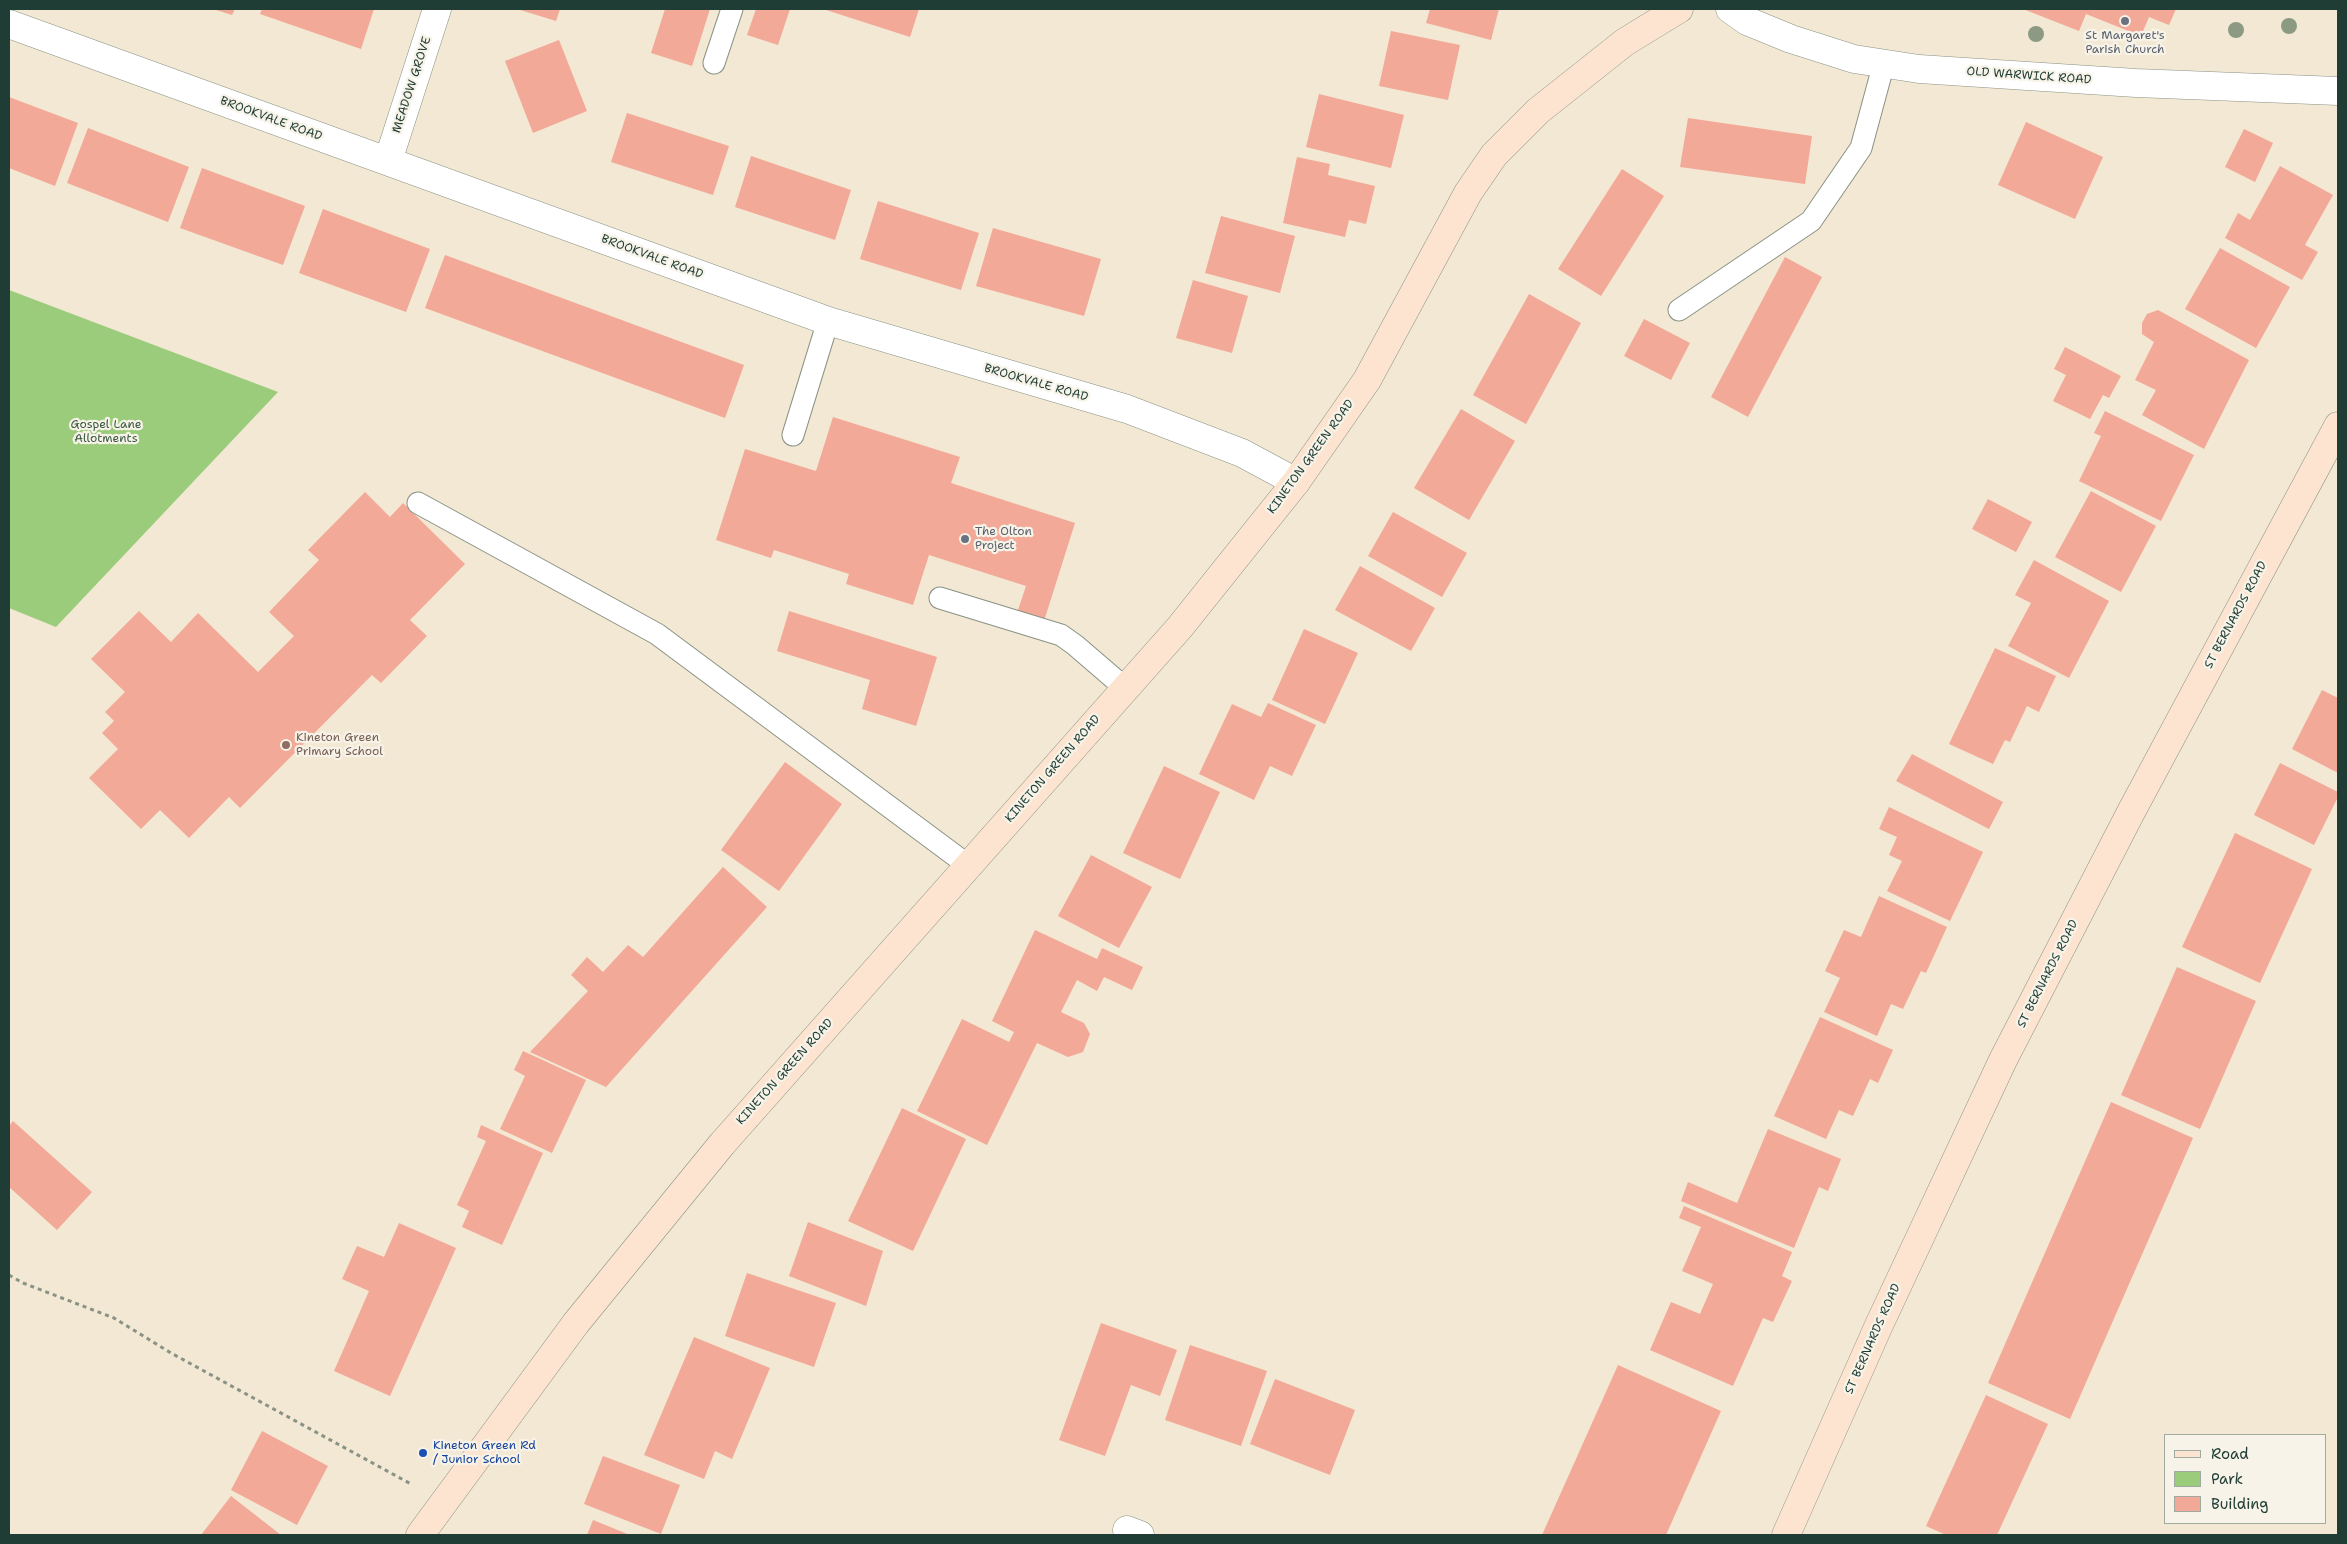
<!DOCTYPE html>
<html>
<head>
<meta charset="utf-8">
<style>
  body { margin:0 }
  #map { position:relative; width:2347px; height:1544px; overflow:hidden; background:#f3e8d3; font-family:"Shantell Sans",sans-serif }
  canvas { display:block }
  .frame { position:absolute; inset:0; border:10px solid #1f3d34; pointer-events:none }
  .legend { position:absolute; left:2164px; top:1434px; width:162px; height:90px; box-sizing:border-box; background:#f7f3e8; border:1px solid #a1aaa0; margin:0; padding:6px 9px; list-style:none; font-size:15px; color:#1f3d34 }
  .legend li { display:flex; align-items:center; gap:10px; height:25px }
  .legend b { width:25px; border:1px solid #a1aaa0 }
</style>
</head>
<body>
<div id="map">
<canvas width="2347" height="1544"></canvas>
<div class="frame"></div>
<ul class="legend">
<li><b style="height:6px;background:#fde4d0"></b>Road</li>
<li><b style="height:14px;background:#9bcc7b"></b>Park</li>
<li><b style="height:14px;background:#f2a997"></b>Building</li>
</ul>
</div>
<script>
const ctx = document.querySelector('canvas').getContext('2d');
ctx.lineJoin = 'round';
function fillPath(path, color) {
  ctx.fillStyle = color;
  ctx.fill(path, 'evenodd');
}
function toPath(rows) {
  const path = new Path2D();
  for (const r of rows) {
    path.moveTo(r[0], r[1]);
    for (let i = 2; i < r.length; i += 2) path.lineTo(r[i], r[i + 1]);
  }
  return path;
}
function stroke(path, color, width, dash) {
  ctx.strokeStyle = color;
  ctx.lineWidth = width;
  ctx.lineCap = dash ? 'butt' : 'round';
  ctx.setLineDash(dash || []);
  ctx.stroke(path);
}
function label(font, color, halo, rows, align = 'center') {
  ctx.font = font + ' "Shantell Sans",sans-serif';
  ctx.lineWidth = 4.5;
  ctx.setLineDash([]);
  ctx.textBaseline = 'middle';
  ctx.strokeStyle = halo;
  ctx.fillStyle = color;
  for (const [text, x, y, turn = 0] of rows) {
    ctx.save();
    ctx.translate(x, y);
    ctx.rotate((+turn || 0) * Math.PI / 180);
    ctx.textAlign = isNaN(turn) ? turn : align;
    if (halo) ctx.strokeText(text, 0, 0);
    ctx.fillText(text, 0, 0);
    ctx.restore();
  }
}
const green = toPath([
  [9,290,278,392,56,627,9,608]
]);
const building = toPath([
  [213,9,235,9,232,15],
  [262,9,374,9,361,49,260,14],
  [517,9,560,9,556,21],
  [665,9,710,9,692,66,651,53],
  [756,9,790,9,778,45,747,35],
  [823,9,919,9,910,37],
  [1430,9,1499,9,1491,40,1426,23],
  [2023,9,2176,9,2169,25,2149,17,2141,36,2086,14,2079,31],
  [1391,31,1460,45,1448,100,1379,86],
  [559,40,587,111,533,133,505,61],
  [1319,94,1404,115,1391,168,1306,147],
  [9,97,78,123,55,186,9,168],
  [627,113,729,146,713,195,611,162],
  [1688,118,1812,136,1805,184,1680,167],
  [2026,122,2103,157,2075,219,1998,185],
  [88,128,189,167,168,222,67,183],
  [2244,129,2273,143,2255,182,2225,167],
  [751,156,851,190,835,240,735,207],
  [1297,157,1330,164,1328,175,1375,186,1366,224,1349,220,1345,237,1283,223],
  [2280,166,2333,195,2305,245,2318,252,2302,280,2225,238,2238,213,2250,220],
  [202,168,305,206,283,265,180,228],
  [1622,169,1664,196,1601,296,1558,269],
  [878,201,979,233,961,290,860,259],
  [323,209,430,249,406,312,299,273],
  [1221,216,1295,236,1280,293,1205,273],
  [993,228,1101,259,1084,316,976,286],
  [2220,248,2290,287,2256,348,2185,309],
  [445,255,744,365,725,418,425,308],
  [1785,257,1822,277,1748,417,1711,397],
  [1193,280,1248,296,1232,353,1176,338],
  [1529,294,1581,323,1526,424,1473,395],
  [2158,310,2249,360,2204,449,2142,415,2156,390,2135,380,2154,342,2142,334,2142,323,2147,314],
  [1644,319,1690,343,1671,380,1624,356],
  [2065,347,2121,376,2109,398,2103,395,2090,419,2053,401,2066,375,2054,369],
  [1461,409,1515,441,1469,520,1414,488],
  [2105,411,2194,455,2161,521,2079,481,2101,436,2094,433],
  [833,417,960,457,951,483,1075,523,1044,621,1017,613,1026,586,929,555,913,605,846,584,849,574,774,550,771,558,716,540,745,449,816,471],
  [2091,491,2156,526,2121,592,2055,557],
  [365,492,390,517,403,503,465,564,410,620,427,636,381,683,372,675,240,808,229,797,189,838,160,810,141,829,89,778,118,749,102,733,114,721,105,712,125,692,91,659,139,611,171,642,198,613,258,672,294,636,269,612,319,560,308,550],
  [1988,499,2032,522,2016,552,1972,529],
  [1393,512,1467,553,1442,597,1368,556],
  [2034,560,2109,601,2069,678,2008,646,2031,603,2015,595],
  [1360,566,1435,608,1411,651,1335,610],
  [789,611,937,657,916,726,862,709,870,680,777,651],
  [1304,629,1358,653,1325,724,1272,700],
  [1995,648,2056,676,2039,712,2027,706,2010,742,2005,740,1993,764,1949,744],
  [2322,690,2338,698,2338,773,2292,749],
  [1268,703,1316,725,1292,776,1270,766,1254,800,1199,774,1232,704,1261,717],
  [1912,754,2003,802,1989,829,1896,781],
  [785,762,842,804,779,891,721,850],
  [2280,763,2338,792,2338,797,2314,845,2254,815],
  [1164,766,1220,792,1180,879,1123,853],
  [1889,807,1983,852,1950,921,1887,891,1902,861,1889,855,1897,837,1879,829],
  [2235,833,2312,869,2260,983,2182,947],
  [1091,855,1152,887,1119,948,1058,916],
  [723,867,767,907,606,1087,530,1052,588,991,571,975,587,957,603,972,628,945,643,957],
  [1879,896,1947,927,1926,973,1921,971,1903,1009,1891,1004,1877,1036,1824,1012,1840,978,1825,971,1844,930,1861,937],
  [1035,930,1097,959,1102,948,1143,967,1132,990,1104,977,1097,991,1077,980,1061,1012,1084,1023,1090,1034,1083,1052,1068,1057,1037,1043,987,1145,917,1111,962,1019,1009,1042,1014,1032,992,1021],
  [2177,967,2256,1001,2200,1129,2121,1095],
  [1820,1017,1893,1050,1878,1083,1870,1079,1853,1116,1839,1110,1826,1139,1774,1116],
  [523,1051,586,1080,552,1153,500,1129,525,1076,514,1070],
  [2111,1102,2193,1138,2070,1419,1988,1383],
  [902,1108,966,1139,913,1251,848,1221],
  [13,1121,92,1192,57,1230,9,1187,9,1126],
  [481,1125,543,1153,502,1245,462,1227,469,1211,457,1205,486,1141,477,1137],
  [1768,1129,1841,1159,1828,1191,1819,1187,1794,1248,1681,1201,1688,1182,1737,1203],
  [1684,1206,1792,1252,1782,1276,1792,1281,1773,1322,1763,1318,1733,1386,1650,1350,1671,1302,1700,1314,1713,1284,1682,1271,1701,1227,1679,1218],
  [808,1222,883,1251,866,1306,789,1276],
  [399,1223,456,1248,390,1396,334,1371,369,1291,342,1279,357,1246,384,1257],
  [747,1273,836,1303,814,1367,725,1336],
  [1101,1323,1177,1350,1160,1396,1131,1385,1105,1456,1059,1440],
  [694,1337,770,1368,732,1459,715,1451,704,1479,644,1455],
  [1190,1345,1267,1371,1241,1446,1165,1420],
  [1618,1365,1721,1411,1666,1535,1542,1535],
  [1275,1379,1355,1410,1330,1475,1250,1444],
  [1986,1395,2048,1424,1997,1535,1946,1535,1926,1526],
  [262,1431,328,1466,297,1525,231,1490],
  [603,1456,680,1485,661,1534,584,1504],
  [231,1496,281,1535,201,1535],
  [593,1520,630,1535,587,1535]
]);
const path = toPath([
  [9,1275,23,1283,114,1318,171,1353,411,1484]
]);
const lane = toPath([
  [714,63,732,9],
  [1679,310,1811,221,1861,148,1884,63],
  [793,435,828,321],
  [418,503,657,634,969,866],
  [940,598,1061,635,1075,645,1125,688]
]);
const street = toPath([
  [1730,9,1747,21,1791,39,1854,59,1919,69,2136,83,2338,91],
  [9,24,828,321,1127,409,1242,453,1296,482],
  [388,161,437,9],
  [1127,1530,1140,1535]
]);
const secondary = toPath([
  [420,1535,576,1323,722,1144,1180,627,1296,482,1367,380,1468,193,1494,155,1538,111,1625,42,1679,9],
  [1786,1535,1879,1325,2003,1060,2131,812,2338,426]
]);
const trees = [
  [2289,26],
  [2236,30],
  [2036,34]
];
const markers = [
  [2125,21,5,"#6b7280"],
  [965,539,5,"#6b7280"],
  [286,745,5,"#8d6e63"],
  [423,1453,5,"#1a4fb4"]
];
const worshipNames = [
  ["St Margaret's",2125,36],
  ["Parish Church",2125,50],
  ["The Olton",975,532,"left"],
  ["Project",975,546,"left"]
];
const streetNames = [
  ["OLD WARWICK ROAD",2029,76,4],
  ["MEADOW GROVE",412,85,-72],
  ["BROOKVALE ROAD",271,119,20],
  ["BROOKVALE ROAD",652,257,20],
  ["BROOKVALE ROAD",1036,383,16],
  ["KINETON GREEN ROAD",1311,457,-54],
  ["ST BERNARDS ROAD",2236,615,-62],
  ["KINETON GREEN ROAD",1053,769,-49],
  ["ST BERNARDS ROAD",2048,974,-63],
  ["KINETON GREEN ROAD",785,1072,-48],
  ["ST BERNARDS ROAD",1873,1339,-66]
];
const parkNames = [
  ["Gospel Lane",106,425],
  ["Allotments",106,439]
];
const educationNames = [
  ["Kineton Green",296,738],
  ["Primary School",296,752]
];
const transitNames = [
  ["Kineton Green Rd",433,1446],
  ["/ Junior School",433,1460]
];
fillPath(green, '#9bcc7b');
fillPath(building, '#f2a997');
stroke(lane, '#899284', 23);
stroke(street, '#899284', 29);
stroke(secondary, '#899284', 29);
stroke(path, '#899284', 3, [4, 4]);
stroke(lane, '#fff', 21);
stroke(street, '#fff', 28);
stroke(secondary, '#fde4d0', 28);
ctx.fillStyle = '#8c9a83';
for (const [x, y] of trees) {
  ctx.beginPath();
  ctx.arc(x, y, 8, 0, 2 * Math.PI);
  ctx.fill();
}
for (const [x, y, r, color] of markers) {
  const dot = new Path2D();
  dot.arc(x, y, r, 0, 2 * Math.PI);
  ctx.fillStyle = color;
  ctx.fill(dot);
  stroke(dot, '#f7f3e8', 2);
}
label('12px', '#5b616d', '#f7f3e8', worshipNames);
label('12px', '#1f3d34', '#f7f3e8', streetNames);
label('12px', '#385a42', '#f7f3e8', parkNames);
label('12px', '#785e54', '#f7f3e8', educationNames, 'left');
label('12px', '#164399', '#f7f3e8', transitNames, 'left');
</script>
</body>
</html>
